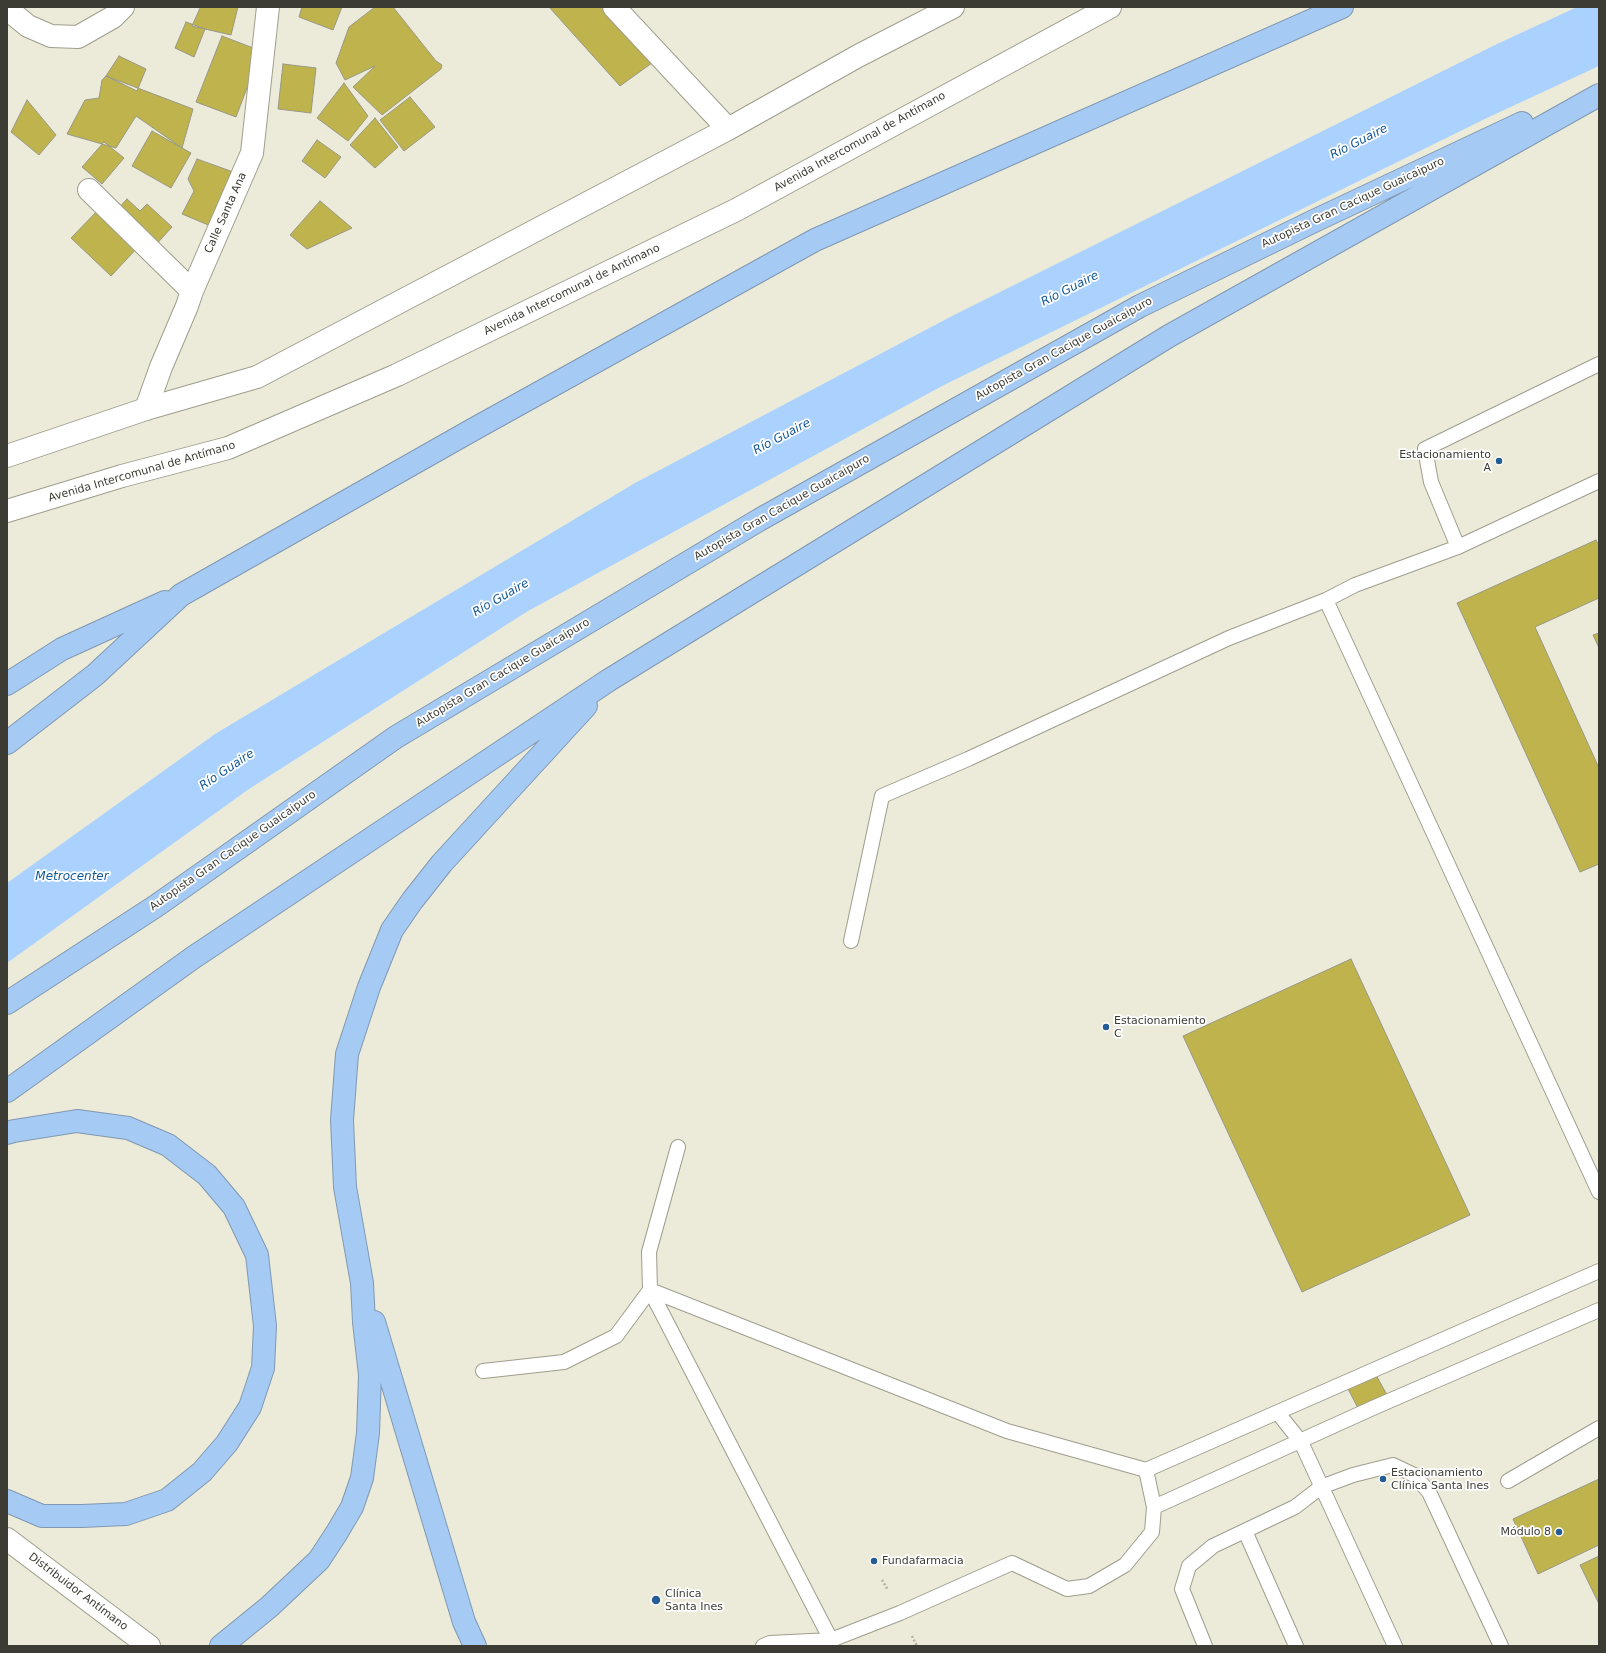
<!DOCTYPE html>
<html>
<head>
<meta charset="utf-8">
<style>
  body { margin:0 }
  #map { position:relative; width:1606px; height:1653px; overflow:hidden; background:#ecebd9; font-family:"DejaVu Sans",sans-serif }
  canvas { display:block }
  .frame { position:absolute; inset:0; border:8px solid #3c3c35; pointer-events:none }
</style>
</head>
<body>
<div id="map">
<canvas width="1606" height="1653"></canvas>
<div class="frame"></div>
</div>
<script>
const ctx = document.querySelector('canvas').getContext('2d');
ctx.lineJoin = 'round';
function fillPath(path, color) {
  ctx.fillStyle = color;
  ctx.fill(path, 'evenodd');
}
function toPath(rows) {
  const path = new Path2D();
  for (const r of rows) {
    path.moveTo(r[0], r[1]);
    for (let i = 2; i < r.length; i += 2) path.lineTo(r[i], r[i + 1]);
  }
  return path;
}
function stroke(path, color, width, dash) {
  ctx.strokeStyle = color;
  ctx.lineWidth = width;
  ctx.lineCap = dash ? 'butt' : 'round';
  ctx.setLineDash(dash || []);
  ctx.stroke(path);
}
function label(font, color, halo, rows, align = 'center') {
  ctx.font = font + ' "DejaVu Sans",sans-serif';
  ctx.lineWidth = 3.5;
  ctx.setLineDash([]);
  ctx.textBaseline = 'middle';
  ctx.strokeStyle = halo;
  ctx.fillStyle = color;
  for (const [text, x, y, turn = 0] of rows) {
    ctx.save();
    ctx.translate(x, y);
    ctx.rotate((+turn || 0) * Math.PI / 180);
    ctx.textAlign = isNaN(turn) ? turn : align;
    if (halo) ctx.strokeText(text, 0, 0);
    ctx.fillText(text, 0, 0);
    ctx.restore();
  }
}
const water = toPath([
  [1577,7,1599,7,1599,66,1489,117,944,385,528,611,249,789,7,963,7,883,215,734,635,483,954,315,1497,44]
]);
const building = toPath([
  [199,7,238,7,231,35,192,26,200,8,199,7],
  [302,7,342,7,333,30,299,17,302,7],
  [375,7,393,7,436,61,442,65,441,69,382,115,353,87,375,66,345,80,336,63,349,27,375,7],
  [549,7,613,7,663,55,620,86,549,7],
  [186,22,205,29,194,57,175,48,186,22],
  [222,36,261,51,236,117,196,102,222,36],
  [119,56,146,69,137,91,106,76,119,56],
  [283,64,316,68,311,113,278,109,283,64],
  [106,76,193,109,182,148,136,116,116,148,67,134,85,100,99,98,102,80,106,76],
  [344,83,368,116,348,141,317,118,344,83],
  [410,97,435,127,404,151,380,120,410,97],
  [27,100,56,135,39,155,11,132,27,100],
  [375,118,398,147,375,168,350,145,375,118],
  [152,131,191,153,171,188,132,166,152,131],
  [317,140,341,157,325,178,302,161,317,140],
  [104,142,124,158,102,184,82,167,104,142],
  [197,159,236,173,213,227,182,214,194,191,188,179,197,159],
  [127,199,140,211,147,204,172,227,152,249,114,213,127,199],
  [320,201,352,228,307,249,290,235,320,201],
  [101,207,140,245,111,276,71,238,101,207],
  [1596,540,1599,546,1599,598,1535,627,1599,768,1599,864,1580,872,1457,603,1596,540],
  [1599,633,1599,648,1593,635,1599,633],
  [1351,959,1470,1215,1302,1292,1183,1036,1351,959],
  [1375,1373,1387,1395,1359,1410,1347,1387,1375,1373],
  [1599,1479,1599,1545,1538,1574,1513,1519,1599,1479],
  [1599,1556,1599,1604,1580,1565,1599,1556]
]);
const path = toPath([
  [882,1580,888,1590],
  [912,1636,917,1646]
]);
const service = toPath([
  [1458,547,1431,482,1425,449,1599,364],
  [1326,600,1355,585,1458,547,1599,481],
  [851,941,882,796,968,759,1229,638,1326,600,1599,1192],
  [678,1147,649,1252,650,1290,831,1640,900,1613,1012,1563,1067,1589,1089,1586,1125,1565,1152,1532,1154,1507,1146,1470],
  [650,1290,1007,1431,1146,1470,1599,1271],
  [483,1371,564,1362,616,1336,650,1290],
  [1278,1413,1301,1442,1395,1646],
  [1508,1481,1599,1428],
  [1154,1507,1375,1407,1599,1310],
  [1245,1531,1296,1646],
  [763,1646,770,1643,831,1640,828,1646],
  [1205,1646,1182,1589,1189,1566,1213,1546,1295,1507,1321,1487,1353,1475,1393,1465,1414,1475,1429,1492,1501,1646]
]);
const minor = toPath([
  [614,7,728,129],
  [7,9,28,26,51,36,78,37,113,17,123,7],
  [89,190,192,291],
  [146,409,161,367,187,306,192,291,252,153,268,7]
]);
const secondary = toPath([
  [7,456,146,409,257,377,728,129,858,56,953,7],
  [7,511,122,476,228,448,397,375,736,210,1110,7],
  [7,1539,149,1646]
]);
const motorway = toPath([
  [7,684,62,649,165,602],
  [7,743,95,675,181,595,474,429,815,240,1342,7],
  [7,1003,156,906,396,737,759,520,1140,306,1312,222,1522,123],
  [7,1091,194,957,609,680,1169,336,1599,95],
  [7,1133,14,1131,77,1121,128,1128,168,1145,207,1175,234,1207,257,1255,265,1326,263,1368,250,1407,227,1443,202,1472,167,1500,126,1514,82,1516,42,1516,7,1501],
  [374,1322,464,1622,475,1646],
  [221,1646,269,1607,319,1560,336,1534,352,1507,362,1478,368,1433,370,1375,364,1322,362,1283,345,1187,342,1120,347,1054,369,987,392,930,412,901,442,863,586,706]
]);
const markers = [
  [1499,461,4,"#245c93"],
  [1106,1027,4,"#245c93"],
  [1383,1479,4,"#245c93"],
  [1559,1532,4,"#245c93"],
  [874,1561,4,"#245c93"],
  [656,1600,5,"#245c93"]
];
const streetNames = [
  ["Avenida Intercomunal de Antímano",860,142,-29],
  ["Autopista Gran Cacique Guaicaipuro",1353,203,-25],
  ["Calle Santa Ana",226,213,-66],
  ["Avenida Intercomunal de Antímano",572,290,-26],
  ["Autopista Gran Cacique Guaicaipuro",1064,349,-29],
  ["Avenida Intercomunal de Antímano",142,472,-16],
  ["Autopista Gran Cacique Guaicaipuro",782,508,-30],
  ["Autopista Gran Cacique Guaicaipuro",503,673,-31],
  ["Autopista Gran Cacique Guaicaipuro",233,851,-35],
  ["Distribuidor Antímano",78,1592,37]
];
const poiNames = [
  ["Estacionamiento",1491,455,"right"],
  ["A",1491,468,"right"],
  ["Estacionamiento",1114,1021],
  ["C",1114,1034],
  ["Estacionamiento",1391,1473],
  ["Clínica Santa Ines",1391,1486],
  ["Módulo 8",1551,1532,"right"],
  ["Fundafarmacia",882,1561],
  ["Clínica",665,1594],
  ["Santa Ines",665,1607]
];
const waterNames = [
  ["Río Guaire",1359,142,-27],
  ["Río Guaire",1070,289,-27],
  ["Río Guaire",782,437,-28],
  ["Río Guaire",501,598,-30],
  ["Río Guaire",227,770,-34],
  ["Metrocenter",72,877]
];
fillPath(water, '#abd2fe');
fillPath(building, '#beb34d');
stroke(building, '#999887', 1);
stroke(service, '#9f9d8d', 16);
stroke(minor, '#9f9d8d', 24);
stroke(secondary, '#9f9d8d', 24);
stroke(motorway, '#8098b1', 24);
stroke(path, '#b3b2a3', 2.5, [2, 2]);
stroke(service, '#fff', 14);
stroke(minor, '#fff', 22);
stroke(secondary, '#fff', 22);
stroke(motorway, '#a5caf4', 22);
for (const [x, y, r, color] of markers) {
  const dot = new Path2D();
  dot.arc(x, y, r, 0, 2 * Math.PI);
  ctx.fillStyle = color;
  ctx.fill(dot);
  stroke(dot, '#fff', 1.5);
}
label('11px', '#3c3c35', '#fff', streetNames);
label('11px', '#3c3c35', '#fff', poiNames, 'left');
label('italic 12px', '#125898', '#fff', waterNames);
</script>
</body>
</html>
